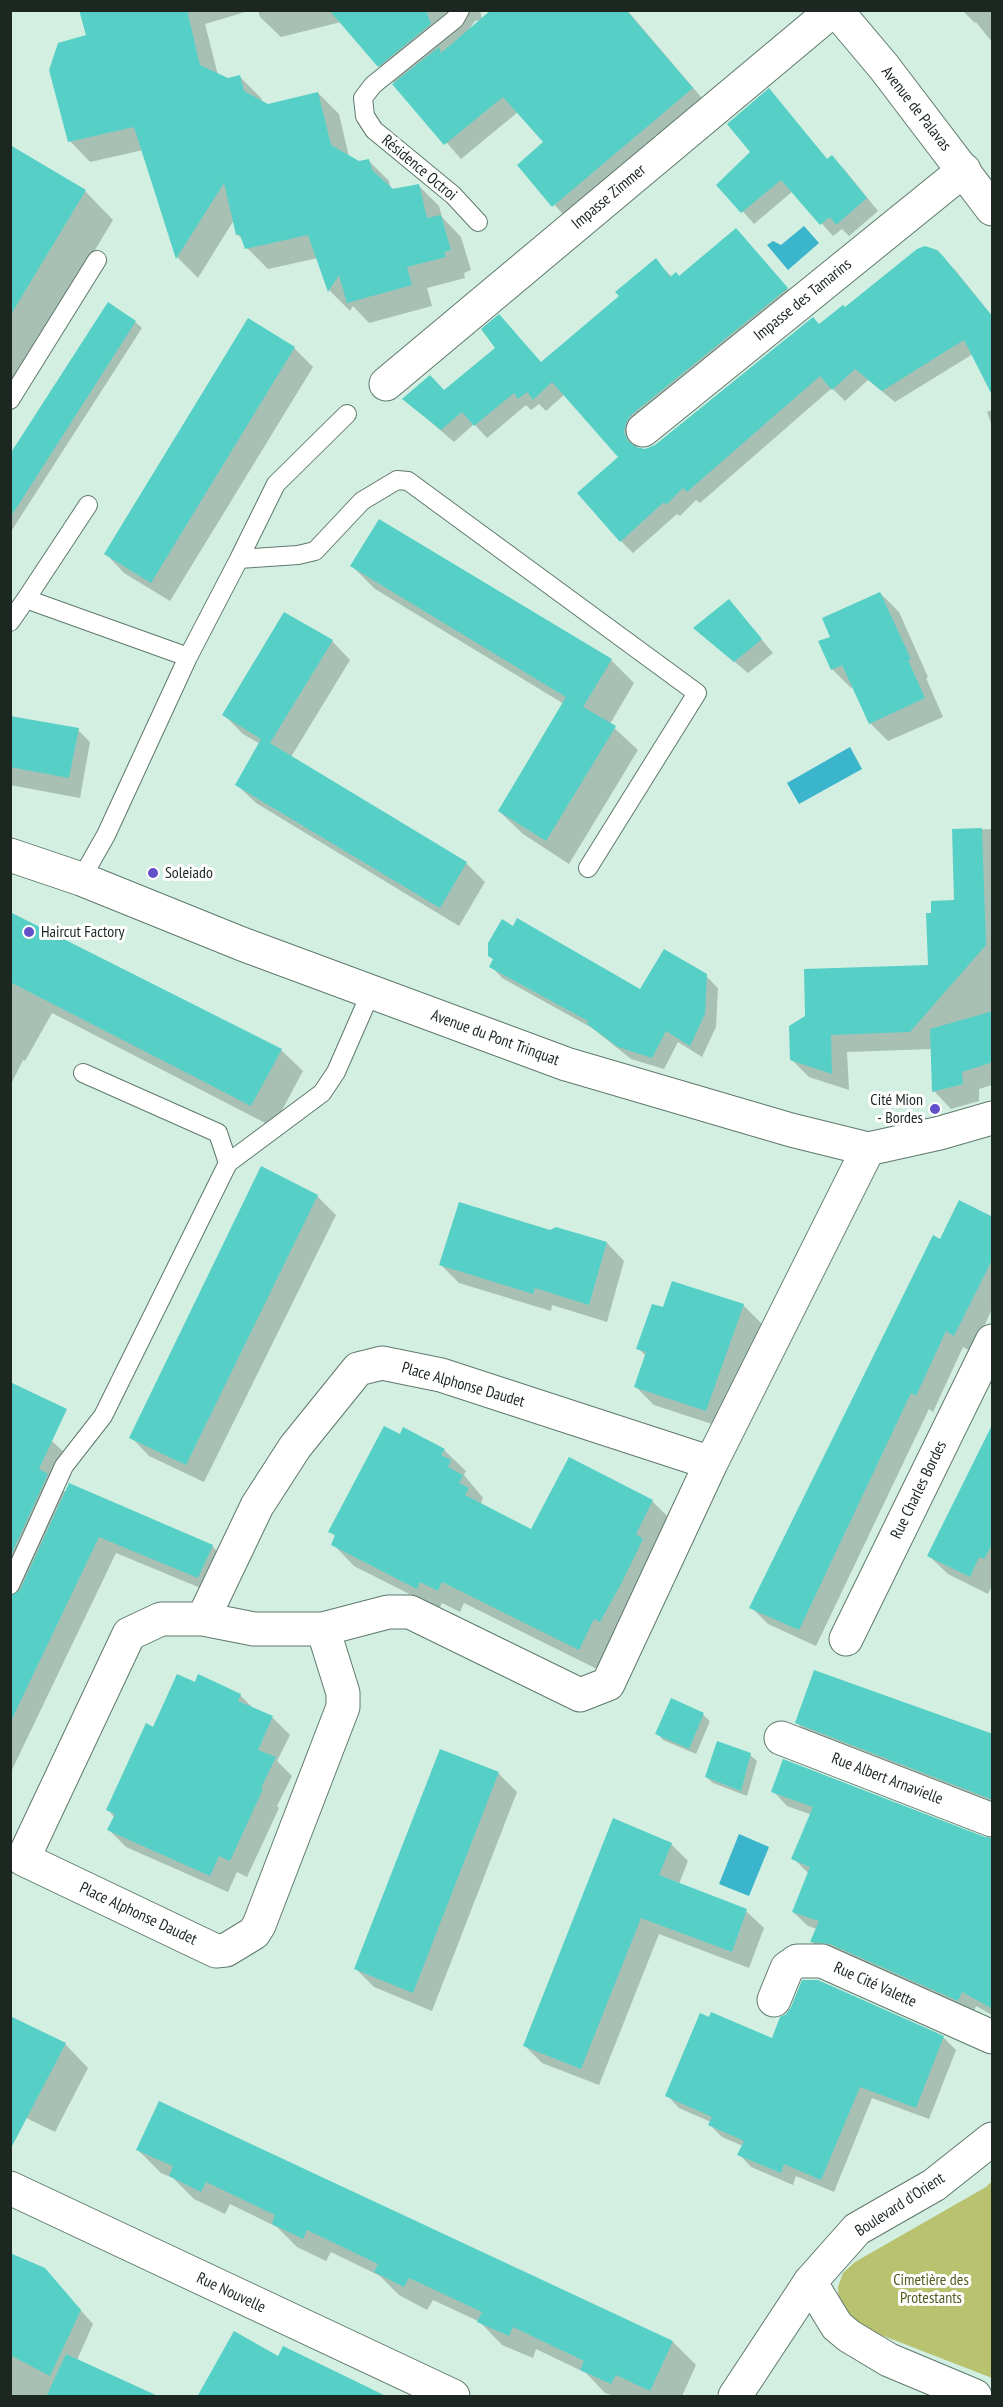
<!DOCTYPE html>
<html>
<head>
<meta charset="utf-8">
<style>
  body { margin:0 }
  #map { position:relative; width:1003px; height:2407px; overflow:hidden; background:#d3efe1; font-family:"PT Sans Narrow",sans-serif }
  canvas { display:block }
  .frame { position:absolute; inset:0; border:12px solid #1c2721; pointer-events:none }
</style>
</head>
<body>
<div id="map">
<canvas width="1003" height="2407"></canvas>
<div class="frame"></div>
</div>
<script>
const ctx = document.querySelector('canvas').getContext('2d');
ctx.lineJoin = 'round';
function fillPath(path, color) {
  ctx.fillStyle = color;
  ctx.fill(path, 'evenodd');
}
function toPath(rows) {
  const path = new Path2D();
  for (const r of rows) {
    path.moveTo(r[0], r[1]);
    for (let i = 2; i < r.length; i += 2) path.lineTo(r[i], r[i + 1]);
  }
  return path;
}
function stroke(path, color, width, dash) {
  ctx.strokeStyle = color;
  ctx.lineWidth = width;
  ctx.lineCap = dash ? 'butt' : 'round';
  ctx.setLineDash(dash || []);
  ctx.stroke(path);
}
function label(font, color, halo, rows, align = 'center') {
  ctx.font = font + ' "PT Sans Narrow",sans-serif';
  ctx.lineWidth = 6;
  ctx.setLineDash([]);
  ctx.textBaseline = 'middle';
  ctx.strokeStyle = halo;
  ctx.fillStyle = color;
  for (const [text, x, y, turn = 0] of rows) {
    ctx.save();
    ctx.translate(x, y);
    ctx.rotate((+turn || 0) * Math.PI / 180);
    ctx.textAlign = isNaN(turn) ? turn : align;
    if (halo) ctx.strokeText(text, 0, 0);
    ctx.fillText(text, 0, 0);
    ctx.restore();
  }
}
const green = toPath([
  [992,2181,992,2378,858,2326,839,2305,838,2287,843,2273,855,2262,986,2187]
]);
const water = toPath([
  [804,226,819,243,788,270,767,245,773,241,781,245],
  [850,747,862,769,799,804,787,783],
  [739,1834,769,1847,749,1896,719,1884]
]);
const shadow = toPath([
  [80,10,252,10,205,24,218,75,227,80,240,77,261,98,262,103,267,106,318,93,339,114,349,157,358,162,368,160,389,181,391,189,418,185,439,206,442,217,461,237,471,270,464,273,465,278,427,288,432,306,369,323,353,306,350,311,330,291,318,258,268,269,247,248,244,241,238,235,234,220,198,278,178,258,143,150,90,162,70,141,87,37],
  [258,10,480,10,482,19,493,10,627,10,707,104,569,221,519,165,545,143,518,112,461,159,341,22,281,37,260,17],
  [481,20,470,29,469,29,475,21],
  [962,10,992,10,992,42,976,22,975,23],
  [769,90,828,160,832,157,844,169,878,211,849,236,842,229,833,236,793,191,754,224,719,185,752,152],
  [10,147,85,191,113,220,10,391],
  [748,243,799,301,638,436,637,449,647,450,656,446,820,326,936,251,956,271,992,316,992,393,973,354,895,402,868,380,845,401,832,388,700,503,696,500,680,516,677,514,633,553,621,541,620,457,565,394,546,411,539,404,531,410,526,405,487,438,474,424,454,442,404,399,445,392,542,363,621,297,655,260,672,277,679,277],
  [135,322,142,328,10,533,10,457],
  [294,348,313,367,170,601,124,573,106,554],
  [992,410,992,426,987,412],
  [352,566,611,660,634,683,610,724,638,750,569,864,523,834,499,811,564,704,375,589],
  [880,593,899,612,928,677,926,678,943,717,888,741,870,723,854,686,851,688,832,669],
  [729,601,773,653,748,673,695,628],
  [332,641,350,660,291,757,466,863,485,882,459,926,256,803,237,785,260,744,243,734,224,715],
  [10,728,78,730,90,742,80,798,10,785],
  [992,829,992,1085,979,1089,979,1101,951,1109,934,1091,932,1049,847,1052,849,1090,809,1077,791,1059,929,966,933,914,956,902,954,831],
  [10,914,281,1050,303,1071,273,1127,52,1013,25,1061,23,1060,10,1086],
  [489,956,640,991,706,976,718,988,716,1027,702,1057,678,1042,664,1069,631,1059,592,1028,502,978,491,966,494,960],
  [317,1196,336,1215,204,1482,149,1456,131,1437],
  [992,1218,992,1309,972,1352,963,1347,933,1412,929,1409,816,1646,768,1624,751,1607,941,1241],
  [607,1243,624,1261,607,1322,552,1305,551,1311,459,1283,441,1265],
  [673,1283,744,1306,762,1324,724,1428,654,1405,636,1387,646,1356,638,1348,664,1309],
  [10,1423,52,1441,69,1457,56,1484,66,1493,212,1546,229,1563,215,1594,116,1553,10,1774],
  [992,1426,992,1586,988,1594,948,1574,929,1556],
  [401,1436,444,1450,466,1471,464,1475,483,1498,481,1503,487,1508,532,1531,652,1501,674,1523,601,1671,464,1603,460,1612,442,1603,439,1609,354,1566,333,1544,336,1537,330,1531],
  [196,1684,240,1695,255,1710,273,1718,290,1735,277,1761,292,1776,277,1806,279,1808,247,1877,237,1872,228,1892,126,1847,109,1830,115,1818,108,1810,154,1729],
  [672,1700,703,1715,710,1721,696,1754,663,1740,657,1733],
  [797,1723,992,1736,992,1808,811,1737],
  [750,1755,757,1761,747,1796,713,1783,706,1777],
  [498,1773,517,1792,432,2011,374,1987,356,1969],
  [773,1791,992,1840,992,2015,976,2006,973,2015,827,1956,812,1942,817,1929,808,1926,793,1912,809,1874,793,1858,812,1815,787,1806],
  [671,1844,688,1861,679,1884,746,1911,764,1928,749,1968,659,1934,599,2085,542,2063,525,2046],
  [787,2016,943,2037,956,2050,929,2119,872,2098,834,2192,796,2176,793,2185,751,2167,739,2154,743,2146,722,2137,710,2125,711,2122,679,2108,667,2095,773,2040],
  [65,2044,88,2068,55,2132,10,2110],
  [160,2103,673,2342,696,2365,682,2396,614,2396,605,2393,586,2373,536,2349,533,2358,502,2345,480,2322,433,2300,427,2310,399,2295,380,2276,331,2252,326,2261,297,2247,277,2227,230,2204,225,2214,194,2199,173,2178,161,2173,138,2150],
  [10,2258,44,2269,93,2324,77,2360,156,2396,10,2396]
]);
const building = toPath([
  [79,10,187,10,200,65,228,78,240,75,244,91,268,104,318,92,331,145,359,161,369,159,372,170,393,189,419,184,427,218,441,215,451,250,444,252,446,257,407,267,412,285,347,303,339,275,328,292,308,235,245,249,240,235,236,235,224,183,176,259,134,127,68,142,49,70,58,43,86,35],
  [329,10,426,10,431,24,378,67],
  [491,10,626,10,693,88,552,207,517,165,543,142,503,97,444,145,392,84,439,47,441,53],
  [769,88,827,159,832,155,867,198,836,225,830,217,820,225,781,180,741,213,716,185,750,152,727,124],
  [10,145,86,190,10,316],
  [736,228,788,288,631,415,626,423,624,432,628,441,636,447,645,449,655,445,813,317,819,324,843,305,845,307,917,249,925,246,937,250,943,256,993,317,993,397,964,340,882,391,855,369,832,390,820,376,687,492,683,488,666,505,664,502,620,542,577,493,618,457,552,382,533,400,527,392,518,399,514,393,474,426,462,412,441,430,402,399,430,375,444,390,495,348,481,329,499,314,541,362,619,296,615,292,656,258,670,277,676,272,679,276],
  [108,302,136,321,10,518,10,454],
  [248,318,295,347,151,583,104,554],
  [379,519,612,659,583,707,616,726,546,841,498,811,566,697,574,702,350,566],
  [880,592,911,659,908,660,925,698,869,724,842,665,831,670,818,641,830,637,822,618],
  [729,599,762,639,734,662,693,628],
  [284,612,333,640,270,743,467,862,440,908,235,785,261,739,222,715],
  [10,716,79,728,69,778,10,767],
  [982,828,986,945,910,1032,831,1035,832,1074,790,1060,789,1026,805,1016,804,969,928,965,926,913,931,913,931,901,954,900,952,829],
  [10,912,282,1049,251,1106,10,982],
  [517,918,640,989,664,949,707,974,705,1014,690,1046,666,1031,652,1058,618,1047,587,1024,588,1021,489,967,493,959,488,956,488,943,502,919,513,926],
  [993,1011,993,1062,962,1072,963,1084,932,1092,930,1029],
  [261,1166,318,1195,186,1465,129,1438],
  [959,1200,993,1217,993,1258,954,1336,946,1331,916,1396,911,1393,799,1630,749,1608,933,1235,940,1239],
  [459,1202,550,1230,556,1227,607,1242,589,1305,535,1288,533,1294,439,1265],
  [672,1281,744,1304,706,1411,634,1387,646,1352,636,1349,647,1318,652,1304,663,1307],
  [10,1382,67,1409,39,1469,48,1474,10,1557],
  [993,1423,993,1543,984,1559,979,1557,970,1577,927,1556],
  [384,1426,400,1434,403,1427,445,1449,441,1455,451,1460,448,1467,463,1475,459,1483,469,1488,465,1495,531,1529,569,1457,653,1500,636,1534,643,1539,622,1582,600,1622,594,1619,579,1650,442,1582,438,1591,420,1582,417,1589,331,1545,335,1535,328,1532],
  [69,1483,213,1545,198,1578,99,1537,10,1723,10,1596,20,1590],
  [814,1670,993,1734,993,1800,795,1723],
  [177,1674,195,1682,198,1674,241,1694,238,1701,273,1716,258,1750,276,1757,261,1788,263,1789,230,1861,219,1856,210,1876,107,1830,115,1814,106,1810,146,1723,153,1727],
  [671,1698,704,1713,689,1749,655,1734],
  [717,1741,751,1753,741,1791,705,1777],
  [440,1749,499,1772,413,1993,354,1969],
  [783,1759,985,1837,993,1838,993,2009,962,1992,958,2001,830,1944,810,1942,819,1921,792,1912,810,1867,791,1859,813,1807,771,1792],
  [613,1818,672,1843,659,1875,747,1909,732,1952,641,1918,581,2069,523,2046],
  [802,1980,818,1980,944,2036,916,2108,860,2087,821,2180,784,2164,781,2173,737,2155,744,2141,708,2125,712,2117,665,2096,700,2013,709,2017,711,2012,772,2038,780,2017,786,2014,791,2007],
  [10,2016,66,2043,10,2150],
  [159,2101,673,2341,650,2391,616,2375,611,2384,580,2370,584,2361,513,2327,509,2336,477,2322,482,2312,409,2278,404,2287,374,2272,378,2264,307,2230,303,2239,272,2224,275,2215,206,2182,201,2192,169,2176,173,2166,136,2150],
  [10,2253,45,2268,81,2310,50,2376,10,2355],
  [234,2331,278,2356,283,2346,388,2397,197,2397],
  [66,2354,160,2397,46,2397]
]);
const service = toPath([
  [460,10,455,19,373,85,363,98,365,116,374,130,453,195,478,222],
  [10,400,97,260],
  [88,505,26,599,188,657],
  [239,559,276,484,347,414],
  [10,622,26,599],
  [81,879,106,835,188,657,239,559,298,555,315,551,362,501,397,480,408,481,697,693,588,868],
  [83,1073,218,1133,228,1163],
  [10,1585,64,1466,103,1416,228,1163,322,1093,336,1072,371,992]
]);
const minor = toPath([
  [386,384,833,10],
  [643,430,964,170],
  [203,1619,257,1506,295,1447,358,1369,382,1363,441,1375,711,1463],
  [323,1629,343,1693,343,1707,259,1925,254,1933,226,1950,216,1951,23,1859,129,1634,161,1619,203,1619,254,1629,323,1629,388,1612,410,1612,580,1695,608,1684,711,1463,868,1149],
  [846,1639,992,1341],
  [781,1738,992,1820],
  [774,2000,787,1968,797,1961,822,1961,992,2037],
  [10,2188,453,2396],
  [810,2282,837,2326,849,2336,889,2360,975,2396]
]);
const tertiary = toPath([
  [10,855,81,879,242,944,566,1064,791,1130,868,1149,940,1133,992,1118]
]);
const secondary = toPath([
  [836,10,884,67,992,209],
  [735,2396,810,2282,857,2229,934,2185,992,2139]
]);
const markers = [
  [153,873,6,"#6250c9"],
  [29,932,6,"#6250c9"],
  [935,1109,6,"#6250c9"]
];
const streetNames = [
  ["Avenue de Palavas",916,109,52],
  ["Résidence Octroi",419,168,40],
  ["Impasse Zimmer",609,197,-40],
  ["Impasse des Tamarins",803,300,-39],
  ["Avenue du Pont Trinquat",495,1038,20],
  ["Place Alphonse Daudet",463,1385,16],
  ["Rue Charles Bordes",919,1490,-64],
  ["Rue Albert Arnavielle",887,1779,21],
  ["Place Alphonse Daudet",138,1914,25],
  ["Rue Cité Valette",875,1985,24],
  ["Boulevard d'Orient",900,2205,-33],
  ["Rue Nouvelle",231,2293,25]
];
const poiNames = [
  ["Soleiado",165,873],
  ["Haircut Factory",41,932],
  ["Cité Mion",923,1100,"right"],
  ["- Bordes",923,1118,"right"]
];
const parkNames = [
  ["Cimetière des",931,2280],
  ["Protestants",931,2298]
];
fillPath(green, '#b8c26f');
fillPath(water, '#3ab5cb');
fillPath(shadow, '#0003');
fillPath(building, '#56d0c6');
stroke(service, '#5f796c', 20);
stroke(minor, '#5f796c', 35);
stroke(tertiary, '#5f796c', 35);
stroke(secondary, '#5f796c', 35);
stroke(service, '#fff', 18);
stroke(minor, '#fff', 33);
stroke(tertiary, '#fff', 33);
stroke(secondary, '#fff', 33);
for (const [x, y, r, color] of markers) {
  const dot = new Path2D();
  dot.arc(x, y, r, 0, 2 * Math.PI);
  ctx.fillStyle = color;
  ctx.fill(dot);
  stroke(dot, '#fff', 2);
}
label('16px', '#1c2721', '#fff', streetNames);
label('16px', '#1c2721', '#fff', poiNames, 'left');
label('16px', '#565c1f', '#fff', parkNames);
</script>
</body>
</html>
